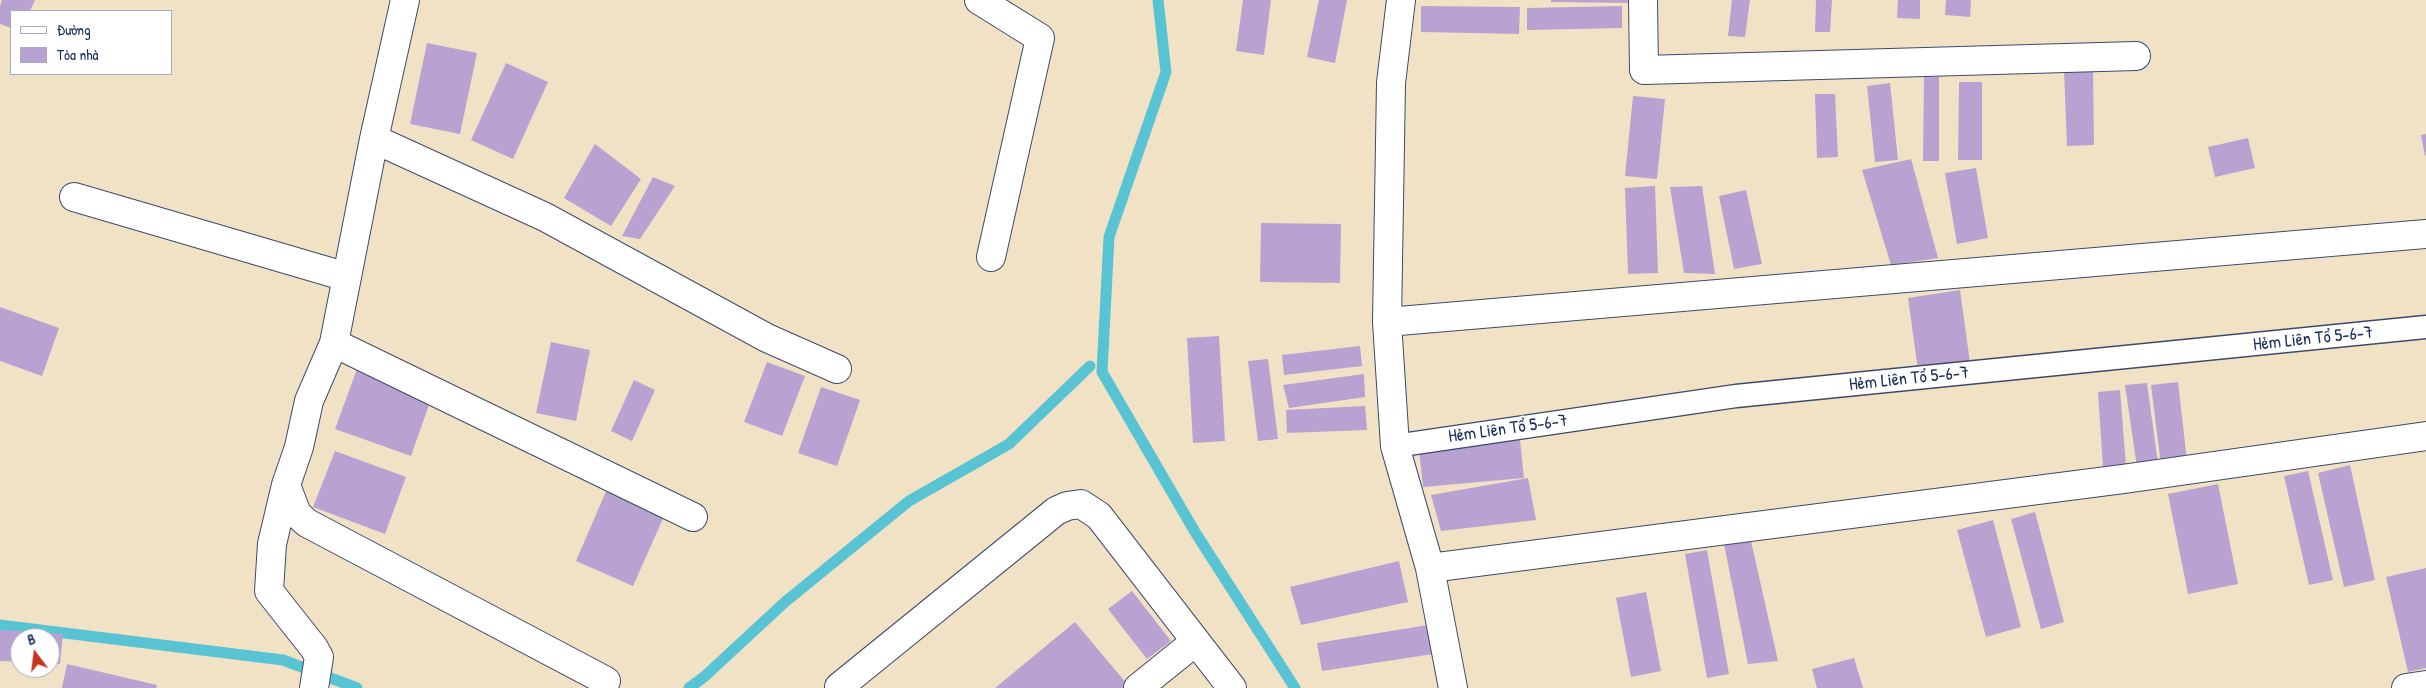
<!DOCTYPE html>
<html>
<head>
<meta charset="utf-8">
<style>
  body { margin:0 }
  #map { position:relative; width:2426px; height:688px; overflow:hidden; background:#f2e2c5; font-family:"Patrick Hand",sans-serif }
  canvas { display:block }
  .legend { position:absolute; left:10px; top:10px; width:162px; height:65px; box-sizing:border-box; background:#fff; border:1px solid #a4acbf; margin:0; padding:6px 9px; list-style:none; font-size:15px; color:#1b2f5e }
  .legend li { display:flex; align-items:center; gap:10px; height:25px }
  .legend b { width:25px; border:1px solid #a4acbf }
  .north { position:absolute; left:10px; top:628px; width:50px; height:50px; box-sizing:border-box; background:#fff; border:1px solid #a4acbf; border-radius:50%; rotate:345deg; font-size:14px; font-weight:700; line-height:20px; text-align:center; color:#1b2f5e }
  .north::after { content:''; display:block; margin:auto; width:18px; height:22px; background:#c8321e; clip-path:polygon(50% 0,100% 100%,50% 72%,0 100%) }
</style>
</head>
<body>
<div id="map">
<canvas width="2426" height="688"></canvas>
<ul class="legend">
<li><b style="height:6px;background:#fff"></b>Đường</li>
<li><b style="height:14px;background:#b7a2d1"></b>Tòa nhà</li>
</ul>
<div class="north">B</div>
</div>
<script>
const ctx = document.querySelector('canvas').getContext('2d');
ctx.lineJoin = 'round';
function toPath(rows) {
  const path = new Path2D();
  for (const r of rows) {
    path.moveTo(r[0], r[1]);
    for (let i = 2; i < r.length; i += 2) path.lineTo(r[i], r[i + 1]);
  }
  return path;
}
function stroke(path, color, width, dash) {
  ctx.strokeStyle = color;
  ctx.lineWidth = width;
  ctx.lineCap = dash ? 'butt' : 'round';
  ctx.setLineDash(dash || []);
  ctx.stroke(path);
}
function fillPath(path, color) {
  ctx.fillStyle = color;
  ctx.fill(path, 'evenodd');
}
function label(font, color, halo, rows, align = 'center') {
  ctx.font = font + ' "Patrick Hand",sans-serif';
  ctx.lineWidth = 4;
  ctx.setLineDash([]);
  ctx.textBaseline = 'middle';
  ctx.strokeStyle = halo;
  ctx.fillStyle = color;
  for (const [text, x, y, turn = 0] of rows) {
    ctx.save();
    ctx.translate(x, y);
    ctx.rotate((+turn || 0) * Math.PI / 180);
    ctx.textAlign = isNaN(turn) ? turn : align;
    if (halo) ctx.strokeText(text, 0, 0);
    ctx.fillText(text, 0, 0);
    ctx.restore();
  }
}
const stream = toPath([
  [1158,0,1166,72,1109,237,1102,372,1195,532,1295,688],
  [0,625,283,660,357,688],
  [689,688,704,677,785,602,909,501,1009,444,1090,366]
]);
const building = toPath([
  [2,0,35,0,30,11,11,11,11,28,0,24,0,6],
  [1243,0,1271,0,1264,55,1236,51],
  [1319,0,1347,0,1335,63,1307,57],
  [1551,0,1630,0,1630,3,1551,2],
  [1732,0,1750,0,1745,37,1728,36],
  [1816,0,1832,0,1830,32,1815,32],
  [1898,0,1920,0,1920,19,1897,18],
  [1946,0,1971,0,1970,17,1945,15],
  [1421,6,1520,7,1519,34,1421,32],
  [1622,6,1622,28,1527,30,1527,8],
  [427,43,477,53,460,134,410,124],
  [506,63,548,82,513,159,471,140],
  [2093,69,2094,145,2067,146,2064,71],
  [1924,77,1939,77,1939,161,1923,161],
  [1959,82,1982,82,1982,160,1958,160],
  [1890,83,1898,160,1875,162,1867,86],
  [1815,94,1835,94,1838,157,1817,158],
  [1633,96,1665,99,1657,179,1625,176],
  [2426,134,2426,155,2425,156,2421,135],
  [2248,138,2255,168,2215,177,2208,147],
  [595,144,641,179,611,226,564,198],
  [1911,159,1938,258,1891,265,1862,170],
  [1976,168,1988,238,1957,244,1945,173],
  [653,177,675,186,640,239,622,236],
  [1655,186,1658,273,1628,274,1625,188],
  [1702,186,1715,274,1684,273,1670,187],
  [1746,190,1762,264,1734,269,1719,196],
  [1261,223,1341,224,1340,283,1260,282],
  [1960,290,1971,370,1919,377,1908,298],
  [0,307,59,328,42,376,0,361],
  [1219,336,1225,441,1193,443,1187,338],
  [551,342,590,350,576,421,536,413],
  [1360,346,1362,366,1284,375,1282,355],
  [1268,359,1278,439,1258,441,1248,361],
  [360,361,435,388,411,456,335,429],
  [767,362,805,376,782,436,744,422],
  [1364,374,1365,397,1289,408,1283,385],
  [634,380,655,390,632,441,611,431],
  [2178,382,2187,461,2161,465,2151,385],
  [2147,383,2158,464,2137,467,2125,385],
  [821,387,860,400,837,466,798,453],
  [2120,390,2126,466,2103,468,2098,392],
  [1365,406,1367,430,1287,433,1286,410],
  [1520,440,1524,478,1423,487,1419,449],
  [335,451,406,477,385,534,313,507],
  [2350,465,2375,580,2344,587,2318,473],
  [2308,471,2333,580,2309,585,2284,476],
  [1528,478,1536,520,1441,531,1431,495],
  [2218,484,2238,584,2188,594,2168,494],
  [607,489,665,514,633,586,576,561],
  [2035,512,2064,622,2041,629,2011,519],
  [1993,520,2021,627,1986,637,1957,530],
  [1751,541,1778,661,1748,664,1724,544],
  [1707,550,1729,674,1707,678,1685,554],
  [1399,561,1408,602,1301,625,1290,587],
  [2426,568,2426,668,2408,672,2386,577],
  [1132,591,1171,641,1147,659,1108,609],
  [1646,592,1661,671,1631,677,1616,598],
  [1075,622,1127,684,1122,688,995,688],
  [1428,625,1433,654,1322,671,1317,643],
  [0,630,63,634,60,664,50,664,50,638,20,638,20,662,0,661],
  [1854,658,1863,688,1817,688,1812,669],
  [67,664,157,685,156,688,62,688]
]);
const service = toPath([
  [1395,446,1736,396,2426,327]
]);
const minor = toPath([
  [405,0,374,139,334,343,309,401,299,447,286,485,297,514,307,523,606,681],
  [979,0,1040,38,991,257],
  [1401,0,1391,83,1387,322,1395,446,1430,568,1453,688],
  [1643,0,1644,70,2136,56],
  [374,139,545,217,767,338,837,369],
  [74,197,347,277],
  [1387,322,2426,234],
  [334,343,693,517],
  [286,485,272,544,269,591,314,648,319,657,314,688],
  [1430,568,2123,479,2426,436],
  [839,687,1056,511,1067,506,1081,504,1099,516,1232,688],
  [1138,688,1195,642],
  [2406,688,2426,685]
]);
const streetNames = [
  ["Hẻm Liên Tổ 5-6-7",2313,339,-6],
  ["Hẻm Liên Tổ 5-6-7",1909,379,-6],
  ["Hẻm Liên Tổ 5-6-7",1508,429,-8]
];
stroke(stream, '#58c3d3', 11);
fillPath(building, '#b7a2d1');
stroke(service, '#3b4a6d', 25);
stroke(minor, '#3b4a6d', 30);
stroke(service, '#fff', 22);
stroke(minor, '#fff', 28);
label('18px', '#1b2f5e', '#fff', streetNames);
</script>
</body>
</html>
